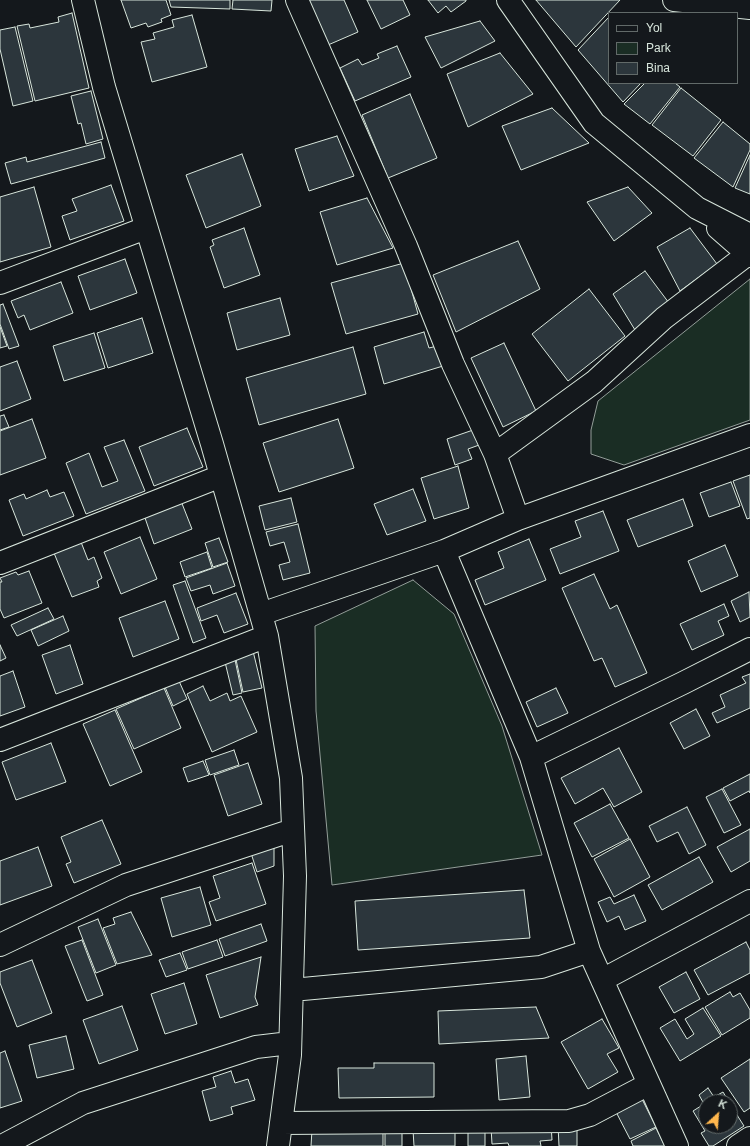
<!DOCTYPE html>
<html>
<head>
<meta charset="utf-8">
<style>
  body { margin:0 }
  #map { position:relative; width:750px; height:1146px; overflow:hidden; background:#14181c; font-family:Helvetica,sans-serif }
  canvas { display:block }
  .legend { position:absolute; left:608px; top:12px; width:130px; height:72px; box-sizing:border-box; background:#14181c; border:1px solid #626a69; margin:0; padding:5px 7px; list-style:none; font-size:12px; color:#d8e6dc }
  .legend li { display:flex; align-items:center; gap:8px; height:20px }
  .legend b { width:20px; border:1px solid #626a69 }
  .north { position:absolute; left:698px; top:1094px; width:40px; height:40px; box-sizing:border-box; background:#14181c; border:1px solid #626a69; border-radius:50%; rotate:26deg; font-size:11px; font-weight:700; line-height:16px; text-align:center; color:#d8e6dc }
  .north::after { content:''; display:block; margin:auto; width:14px; height:18px; background:#ffb74d; clip-path:polygon(50% 0,100% 100%,50% 72%,0 100%) }
</style>
</head>
<body>
<div id="map">
<canvas width="750" height="1146"></canvas>
<ul class="legend">
<li><b style="height:5px;background:#14181c"></b>Yol</li>
<li><b style="height:11px;background:#1a2d24"></b>Park</li>
<li><b style="height:11px;background:#2c363c"></b>Bina</li>
</ul>
<div class="north">K</div>
</div>
<script>
const ctx = document.querySelector('canvas').getContext('2d');
ctx.lineJoin = 'round';
function fillPath(path, color) {
  ctx.fillStyle = color;
  ctx.fill(path, 'evenodd');
}
function toPath(rows) {
  const path = new Path2D();
  for (const r of rows) {
    path.moveTo(r[0], r[1]);
    for (let i = 2; i < r.length; i += 2) path.lineTo(r[i], r[i + 1]);
  }
  return path;
}
function stroke(path, color, width, dash) {
  ctx.strokeStyle = color;
  ctx.lineWidth = width;
  ctx.lineCap = dash ? 'butt' : 'round';
  ctx.setLineDash(dash || []);
  ctx.stroke(path);
}
const green = toPath([
  [750,279,750,420,624,465,591,454,591,430,598,401,750,279],
  [413,580,454,614,502,726,542,855,332,885,316,711,315,626,413,580]
]);
const building = toPath([
  [121,0,166,0,171,15,161,19,162,22,148,27,146,23,131,28,121,0],
  [169,0,230,0,230,9,171,7,169,0],
  [233,0,272,0,271,11,232,9,233,0],
  [308,0,344,0,358,32,328,45,308,0],
  [367,0,403,0,410,15,381,29,367,0],
  [428,0,466,0,466,1,451,12,446,6,438,13,428,0],
  [536,0,620,0,576,47,536,0],
  [72,13,89,88,35,101,17,26,29,24,30,28,59,22,58,17,72,13],
  [192,15,207,67,152,82,141,42,155,39,153,33,174,27,172,20,192,15],
  [609,17,609,83,641,83,623,102,578,50,609,17],
  [480,21,495,41,441,68,425,37,480,21],
  [15,27,33,101,13,106,0,49,0,30,15,27],
  [397,46,411,77,355,101,340,68,358,59,362,65,379,58,377,54,397,46],
  [500,53,533,94,468,127,447,74,500,53],
  [645,83,675,83,680,87,650,124,624,104,645,83],
  [681,88,721,120,693,156,652,125,681,88],
  [91,91,103,139,86,144,81,123,78,124,71,96,91,91],
  [410,94,437,158,388,178,362,115,410,94],
  [552,108,589,143,521,170,502,126,552,108],
  [723,122,750,144,750,150,733,187,694,158,723,122],
  [337,136,354,176,309,191,295,149,337,136],
  [101,142,105,158,11,184,5,163,26,157,27,162,101,142],
  [242,154,261,206,206,228,186,175,242,154],
  [750,155,750,194,735,188,750,155],
  [111,185,124,221,70,240,62,216,77,211,72,199,111,185],
  [34,187,51,247,0,262,0,197,34,187],
  [628,187,652,213,614,241,587,202,628,187],
  [367,198,393,248,337,265,320,212,367,198],
  [244,228,260,275,224,288,210,247,214,245,212,240,244,228],
  [690,228,717,264,680,291,657,247,690,228],
  [518,241,540,289,456,332,433,275,518,241],
  [125,259,137,293,90,310,78,276,125,259],
  [404,263,418,314,346,334,331,283,404,263],
  [645,271,669,303,635,330,613,294,645,271],
  [61,282,73,313,30,330,24,315,18,318,11,301,61,282],
  [589,289,625,336,568,381,532,334,589,289],
  [280,298,290,335,237,350,227,313,280,298],
  [3,304,19,346,9,349,0,324,0,305,3,304],
  [142,318,153,353,108,368,97,333,142,318],
  [0,327,7,346,0,348,0,327],
  [424,332,429,348,437,346,443,366,384,384,374,347,424,332],
  [94,333,105,368,64,381,53,346,94,333],
  [504,343,536,411,503,427,471,358,504,343],
  [353,347,366,394,259,425,246,378,353,347],
  [17,361,31,399,0,411,0,367,17,361],
  [4,415,9,427,0,430,0,416,4,415],
  [32,419,46,458,0,475,0,431,32,419],
  [338,419,354,468,279,492,263,443,338,419],
  [187,428,203,467,154,486,139,447,187,428],
  [476,429,482,444,468,449,472,459,455,465,447,439,476,429],
  [124,440,145,491,86,514,66,463,89,453,102,487,118,481,104,447,124,440],
  [458,466,469,508,434,519,421,478,458,466],
  [750,475,750,518,747,519,733,481,750,475],
  [731,482,740,506,709,517,700,493,731,482],
  [413,489,426,521,387,535,374,504,413,489],
  [47,490,50,497,64,492,74,516,23,536,9,500,24,494,26,499,47,490],
  [291,498,297,522,265,530,259,506,291,498],
  [683,499,693,526,638,547,627,520,683,499],
  [181,501,192,529,154,544,144,515,181,501],
  [603,511,619,551,560,574,550,549,581,537,575,521,603,511],
  [298,524,310,573,283,580,279,565,290,562,284,542,270,546,266,532,298,524],
  [140,537,157,579,121,594,104,552,140,537],
  [219,538,228,562,213,567,205,543,219,538],
  [529,539,546,580,485,605,475,580,504,568,498,552,529,539],
  [81,542,88,560,94,557,102,578,97,581,99,587,72,597,54,553,81,542],
  [725,545,738,576,701,592,688,561,725,545],
  [207,552,212,568,185,577,180,562,207,552],
  [227,563,235,586,213,594,210,585,191,591,186,578,227,563],
  [29,571,42,603,4,618,0,609,0,582,2,582,0,578,16,572,18,575,29,571],
  [594,574,610,609,617,605,647,673,615,687,602,658,594,661,562,588,594,574],
  [185,581,206,638,193,643,173,585,185,581],
  [749,592,750,617,740,622,731,601,749,592],
  [236,593,248,624,224,633,217,615,201,621,197,608,236,593],
  [165,601,179,639,133,657,119,618,165,601],
  [724,604,729,616,718,621,724,635,692,650,680,624,724,604],
  [48,608,54,619,17,636,11,625,48,608],
  [63,616,69,631,38,646,31,630,63,616],
  [0,645,6,658,0,661,0,645],
  [70,645,83,684,56,694,42,655,70,645],
  [253,651,262,688,243,692,235,655,253,651],
  [234,655,242,693,233,695,224,658,234,655],
  [13,671,25,707,0,716,0,676,13,671],
  [750,674,750,708,717,723,712,713,725,707,720,695,746,683,742,677,750,674],
  [179,681,187,699,173,706,165,687,179,681],
  [203,686,210,701,227,693,230,701,241,696,257,732,212,752,187,694,203,686],
  [164,688,181,728,134,749,116,709,164,688],
  [556,688,568,713,537,727,526,702,556,688],
  [696,709,710,736,684,749,670,723,696,709],
  [115,710,142,772,110,786,83,724,115,710],
  [51,743,66,782,16,800,2,762,51,743],
  [619,748,642,792,614,807,603,788,575,804,561,778,619,748],
  [234,750,239,765,210,775,205,760,234,750],
  [203,761,209,775,188,782,183,768,203,761],
  [248,763,262,804,228,816,214,775,248,763],
  [750,774,750,793,749,791,730,801,723,788,750,774],
  [722,789,741,825,724,833,706,797,722,789],
  [610,804,629,838,592,857,574,823,610,804],
  [687,807,706,845,689,854,678,832,657,842,649,826,687,807],
  [102,820,121,864,74,883,66,864,71,862,61,837,102,820],
  [750,829,750,861,731,872,717,847,750,829],
  [630,839,650,877,614,897,594,859,630,839],
  [274,846,274,866,257,872,251,853,274,846],
  [38,847,52,886,0,905,0,861,38,847],
  [699,857,713,882,662,910,648,885,699,857],
  [252,863,266,904,216,921,209,902,220,898,213,876,252,863],
  [200,887,211,925,172,937,161,898,200,887],
  [524,890,530,938,358,950,355,901,524,890],
  [634,895,646,921,625,930,619,916,607,922,598,902,610,897,614,904,634,895],
  [131,912,152,955,117,964,103,928,115,924,113,918,131,912],
  [98,919,116,965,96,973,78,927,98,919],
  [261,924,267,941,225,956,219,939,261,924],
  [82,940,103,995,87,1001,65,946,82,940],
  [217,940,223,957,188,969,182,952,217,940],
  [746,942,750,950,750,973,708,995,694,970,746,942],
  [180,953,187,970,166,977,159,960,180,953],
  [261,957,255,997,258,1005,220,1018,206,975,261,957],
  [32,960,52,1013,17,1027,0,983,0,972,32,960],
  [686,972,700,999,674,1013,659,987,686,972],
  [184,983,197,1024,165,1034,151,994,184,983],
  [730,992,733,997,740,993,750,1010,750,1018,722,1035,705,1007,730,992],
  [122,1006,138,1050,99,1064,83,1020,122,1006],
  [536,1007,549,1038,439,1044,438,1011,536,1007],
  [703,1008,721,1036,680,1061,660,1028,675,1019,687,1039,694,1034,685,1019,703,1008],
  [602,1019,619,1048,607,1054,618,1072,588,1089,561,1042,602,1019],
  [66,1036,74,1069,37,1078,29,1045,66,1036],
  [5,1051,22,1101,0,1108,0,1053,5,1051],
  [526,1056,530,1097,499,1100,496,1059,526,1056],
  [750,1059,750,1108,744,1112,721,1078,750,1059],
  [374,1063,434,1063,434,1097,339,1098,338,1068,374,1068,374,1063],
  [231,1071,235,1083,248,1079,255,1100,231,1107,233,1114,210,1121,202,1091,216,1087,213,1077,231,1071],
  [708,1088,714,1097,723,1092,729,1102,706,1102,706,1126,730,1126,730,1104,744,1126,713,1146,709,1146,701,1133,705,1131,693,1111,704,1104,699,1095,708,1088],
  [641,1097,656,1127,630,1139,615,1110,641,1097],
  [551,1124,552,1140,540,1141,541,1146,509,1146,508,1143,492,1144,491,1127,551,1124],
  [577,1124,577,1146,559,1146,558,1125,577,1124],
  [468,1128,485,1128,485,1146,468,1146,468,1128],
  [656,1128,665,1146,633,1146,631,1141,656,1128],
  [455,1129,455,1146,414,1146,413,1130,455,1129],
  [312,1130,383,1130,383,1146,311,1146,312,1130],
  [385,1130,402,1130,402,1146,385,1146,385,1130]
]);
const minor = toPath([
  [83,0,104,87,212,444,267,636,291,778,295,876,290,1055,278,1146],
  [297,0,406,246,453,364,495,454,518,519],
  [674,0,750,8],
  [0,283,146,228],
  [495,454,594,382,664,318,748,254],
  [444,551,531,757,589,951,677,1146],
  [0,563,221,476],
  [261,614,444,551,518,519,750,435],
  [0,740,267,636],
  [531,757,683,683,750,649],
  [0,945,126,885,293,830],
  [602,980,750,901],
  [292,990,541,967,589,951],
  [281,1123,569,1121,590,1115,649,1084],
  [2,1146,83,1103,256,1047,290,1043],
  [738,1146,750,1138]
]);
const tertiary = toPath([
  [508,0,594,123,697,208,750,235],
  [718,228,750,256]
]);
fillPath(green, '#1a2d24');
stroke(green, '#939e99', 1);
fillPath(building, '#2c363c');
stroke(building, '#d8e6dc', 1);
stroke(minor, '#d8e6dc', 24);
stroke(tertiary, '#d8e6dc', 24);
stroke(minor, '#14181c', 22);
stroke(tertiary, '#14181c', 22);
</script>
</body>
</html>
